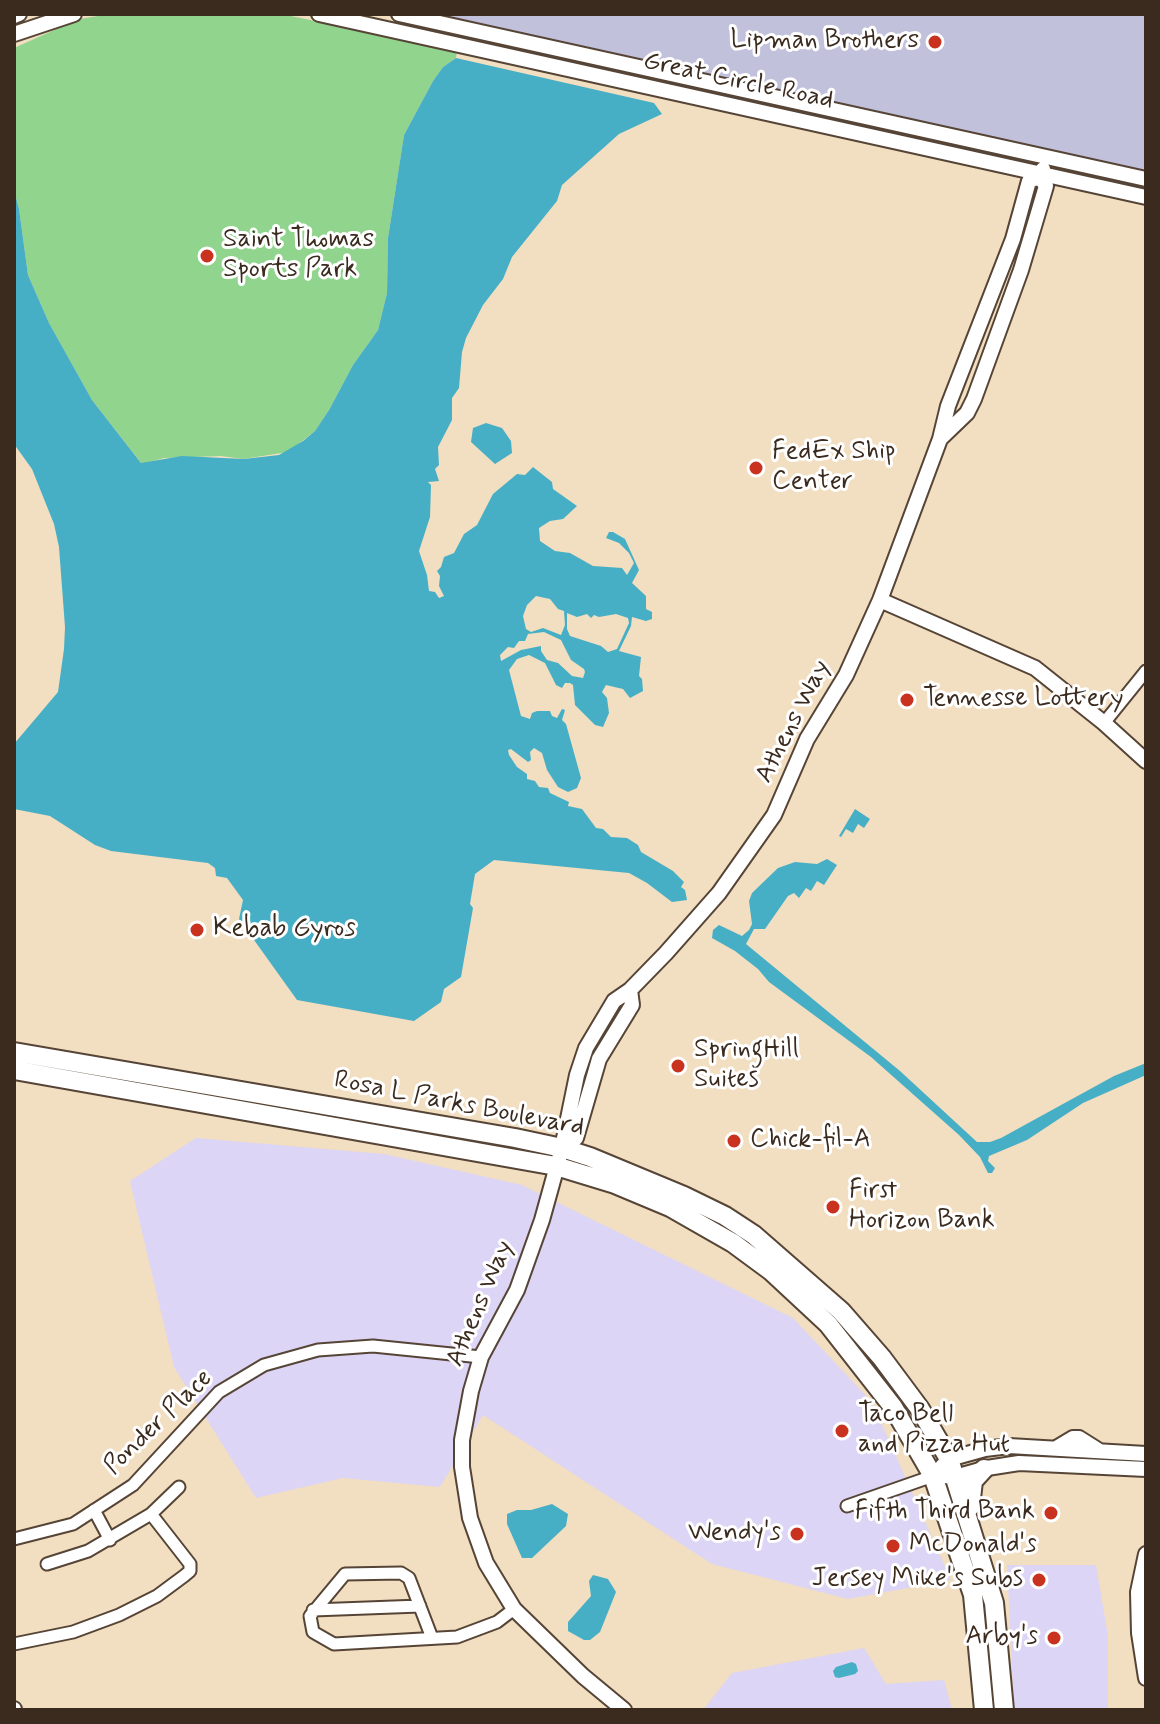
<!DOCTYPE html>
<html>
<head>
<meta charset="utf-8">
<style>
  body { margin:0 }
  #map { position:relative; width:1160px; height:1724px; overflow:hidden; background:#f2dec0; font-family:Mynerve,sans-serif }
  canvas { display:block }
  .frame { position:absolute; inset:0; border:16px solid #3b2a1e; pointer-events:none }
</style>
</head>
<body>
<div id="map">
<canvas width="1160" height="1724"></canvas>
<div class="frame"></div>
</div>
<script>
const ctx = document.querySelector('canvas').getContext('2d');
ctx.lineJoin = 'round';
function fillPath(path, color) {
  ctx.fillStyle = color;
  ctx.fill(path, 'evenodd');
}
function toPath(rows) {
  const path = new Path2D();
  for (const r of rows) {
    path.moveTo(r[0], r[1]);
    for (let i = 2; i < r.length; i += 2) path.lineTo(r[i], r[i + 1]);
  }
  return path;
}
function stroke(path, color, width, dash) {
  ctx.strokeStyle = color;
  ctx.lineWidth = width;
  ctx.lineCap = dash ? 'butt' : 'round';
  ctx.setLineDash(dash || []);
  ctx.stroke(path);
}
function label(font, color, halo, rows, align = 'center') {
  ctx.font = font + ' Mynerve,sans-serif';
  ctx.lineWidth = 6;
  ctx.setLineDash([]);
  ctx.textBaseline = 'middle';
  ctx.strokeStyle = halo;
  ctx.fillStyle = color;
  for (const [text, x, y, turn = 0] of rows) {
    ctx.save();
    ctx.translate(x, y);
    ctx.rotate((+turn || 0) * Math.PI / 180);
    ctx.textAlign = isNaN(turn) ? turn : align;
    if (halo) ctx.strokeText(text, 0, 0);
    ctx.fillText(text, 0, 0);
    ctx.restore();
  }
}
const built = toPath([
  [196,1138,384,1154,522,1185,793,1318,872,1402,951,1580,848,1599,712,1564,483,1415,440,1487,343,1478,256,1498,174,1367,130,1181],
  [1007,1565,1096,1565,1108,1636,1108,1710,1014,1710],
  [864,1648,886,1684,944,1680,952,1710,703,1710,732,1673]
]);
const industrial = toPath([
  [427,14,1146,14,1146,174]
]);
const green = toPath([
  [111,14,281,14,457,50,456,58,443,67,433,81,404,135,388,238,387,293,378,330,353,365,329,410,315,431,288,452,243,459,221,456,164,458,142,464,92,400,49,323,28,275,19,209,14,190,14,48,79,19]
]);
const water = toPath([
  [456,58,654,103,662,114,619,134,562,185,557,201,512,257,503,279,483,305,466,338,462,352,459,388,452,398,452,420,438,447,439,465,435,469,439,481,428,482,431,485,430,517,419,551,427,575,429,591,435,592,439,598,444,596,439,586,440,576,437,571,441,567,444,557,454,553,464,534,477,525,493,494,517,474,525,475,533,467,552,482,553,489,577,506,563,519,550,521,539,528,540,541,555,551,570,553,593,566,622,568,627,575,634,563,629,553,619,543,606,538,609,532,613,532,625,539,639,570,632,583,646,596,646,609,652,612,652,619,646,621,632,617,631,626,619,651,641,657,639,676,642,679,643,691,630,698,623,689,606,685,602,692,607,698,609,713,603,727,595,725,575,705,573,685,570,683,565,683,562,688,556,685,545,663,529,655,517,659,509,670,521,716,530,719,532,713,537,711,550,711,552,716,557,718,562,709,565,710,562,720,566,724,581,778,577,788,568,792,558,787,547,770,542,753,534,748,530,752,531,760,528,762,511,749,508,750,509,755,517,767,527,774,527,779,535,781,539,787,548,788,550,793,569,802,568,806,582,809,596,828,603,829,611,837,627,838,638,845,641,852,673,871,684,882,681,887,685,890,687,900,672,902,647,883,629,873,494,860,475,874,470,904,473,908,461,977,444,989,441,1002,414,1021,297,1000,239,919,243,900,227,878,216,876,215,868,208,863,111,851,95,845,50,816,14,809,14,744,58,692,64,649,65,627,59,547,54,524,32,469,14,444,14,190,19,209,28,275,49,323,92,400,141,463,182,456,244,459,279,455,303,441,315,431,329,410,353,365,378,330,387,293,388,238,404,135,433,81,443,67],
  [536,596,550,599,558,609,564,611,565,625,561,635,543,628,531,632,526,629,523,616,527,605],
  [567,613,577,617,587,614,591,618,594,615,599,617,616,614,628,618,629,623,617,649,608,652,601,646,570,636,567,629],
  [544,632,561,640,571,660,584,669,585,672,583,678,572,676,558,663,547,660,541,651,541,646,521,650,501,661,500,655,508,647,514,648,519,641,525,641,528,634],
  [486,423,502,428,511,441,512,453,495,464,471,442,473,428],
  [855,809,870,819,864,828,858,824,853,833,846,829,841,837,839,836],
  [827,859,837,865,824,885,817,881,811,891,806,888,799,898,794,893,788,896,765,929,754,929,746,944,900,1071,977,1142,990,1142,1001,1138,1114,1076,1146,1063,1146,1075,1083,1103,1027,1140,989,1156,988,1161,995,1168,992,1173,988,1173,980,1157,959,1135,871,1057,769,982,758,969,735,951,712,938,713,930,719,925,742,936,749,930,752,924,749,901,752,893,778,868,795,862,817,864],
  [552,1504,568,1514,566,1526,532,1558,522,1558,507,1524,507,1514,517,1510,531,1510],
  [593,1575,608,1579,616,1592,600,1632,590,1640,584,1640,568,1631,568,1622,591,1596,589,1581],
  [852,1662,856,1664,858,1671,855,1674,839,1678,835,1677,833,1671,836,1667]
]);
const minor = toPath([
  [1104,723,1146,671],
  [847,1506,933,1476],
  [94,1510,110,1540],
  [14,1539,73,1524,133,1485,219,1392,264,1365,318,1350,373,1346,481,1357],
  [47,1564,88,1551,151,1514],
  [313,1610,420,1606],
  [432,1638,409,1578,401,1573,345,1574,310,1616,313,1632,334,1644,457,1637,497,1622,514,1609],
  [14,1644,73,1632,119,1615,157,1596,184,1576,190,1571,190,1564,151,1514,179,1487]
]);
const tertiary = toPath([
  [319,14,1146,197],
  [399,14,1146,179],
  [14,16,19,14],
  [14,34,74,14],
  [940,439,967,413,974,399,1021,270,1046,186,1040,177,1043,169],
  [880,600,1035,668,1104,723,1146,761],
  [562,1148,576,1138,599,1059,632,1005,630,990],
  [1058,1447,1073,1438,1079,1438,1098,1450],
  [933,1476,949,1459,985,1449,1009,1446,1146,1454],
  [945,1476,955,1477,987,1468,1019,1463,1146,1469],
  [1146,1554,1138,1592,1139,1633,1146,1678],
  [14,1709,14,1710],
  [624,1710,583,1676,514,1609,486,1563,470,1518,462,1467,462,1440,471,1391,481,1357,517,1290,542,1220,562,1148,577,1075,586,1048,614,1001,630,990,666,953,719,893,774,815,807,739,846,675,880,600,940,439,948,406,1013,239,1029,181,1040,177]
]);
const primary = toPath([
  [14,1052,515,1138,562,1148,590,1157,684,1196,725,1216,754,1235,841,1311,882,1358,920,1409,949,1459,994,1603,1004,1710],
  [14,1070,556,1166,615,1184,670,1207,733,1243,771,1271,828,1324,893,1407,933,1476,973,1595,984,1710],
  [970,1507,973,1481,984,1469]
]);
const markers = [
  [935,42,8,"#c8321e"],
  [207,256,8,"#c8321e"],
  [756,468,8,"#c8321e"],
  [907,700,8,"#c8321e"],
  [197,930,8,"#c8321e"],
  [678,1066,8,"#c8321e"],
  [734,1141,8,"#c8321e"],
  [833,1207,8,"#c8321e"],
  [842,1431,8,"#c8321e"],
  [1051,1513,8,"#c8321e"],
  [797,1534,8,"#c8321e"],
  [893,1546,8,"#c8321e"],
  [1039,1580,8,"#c8321e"],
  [1054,1638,8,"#c8321e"]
];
const poiNames = [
  ["Lipman Brothers",919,42,"right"],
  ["Saint Thomas",223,241],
  ["Sports Park",223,271],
  ["FedEx Ship",772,453],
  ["Center",772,483],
  ["Tennesse Lottery",923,700],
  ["Kebab Gyros",213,930],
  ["SpringHill",694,1051],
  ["Suites",694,1081],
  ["Chick-fil-A",750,1141],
  ["First",849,1192],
  ["Horizon Bank",849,1222],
  ["Taco Bell",858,1416],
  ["and Pizza Hut",858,1446],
  ["Fifth Third Bank",1035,1513,"right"],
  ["Wendy's",781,1534,"right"],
  ["McDonald's",909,1546],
  ["Jersey Mike's Subs",1023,1580,"right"],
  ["Arby's",1038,1638,"right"]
];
const streetNames = [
  ["Great Circle Road",738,82,12],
  ["Athens Way",794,722,-63],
  ["Rosa L Parks Boulevard",459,1105,11],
  ["Athens Way",481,1304,-67],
  ["Ponder Place",159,1423,-44]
];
fillPath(built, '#dcd5f6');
fillPath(industrial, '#c2c1dc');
fillPath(green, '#90d48d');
fillPath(water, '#46afc6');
stroke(minor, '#564536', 15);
stroke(tertiary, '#564536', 18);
stroke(primary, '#564536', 22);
stroke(minor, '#fff', 11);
stroke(tertiary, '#fff', 14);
stroke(primary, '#fff', 18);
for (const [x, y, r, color] of markers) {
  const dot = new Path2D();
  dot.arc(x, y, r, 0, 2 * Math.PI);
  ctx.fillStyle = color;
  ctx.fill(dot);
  stroke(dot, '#fff', 3);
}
label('26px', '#3b2a1e', '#fff', poiNames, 'left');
label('26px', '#3b2a1e', '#fff', streetNames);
</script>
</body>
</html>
